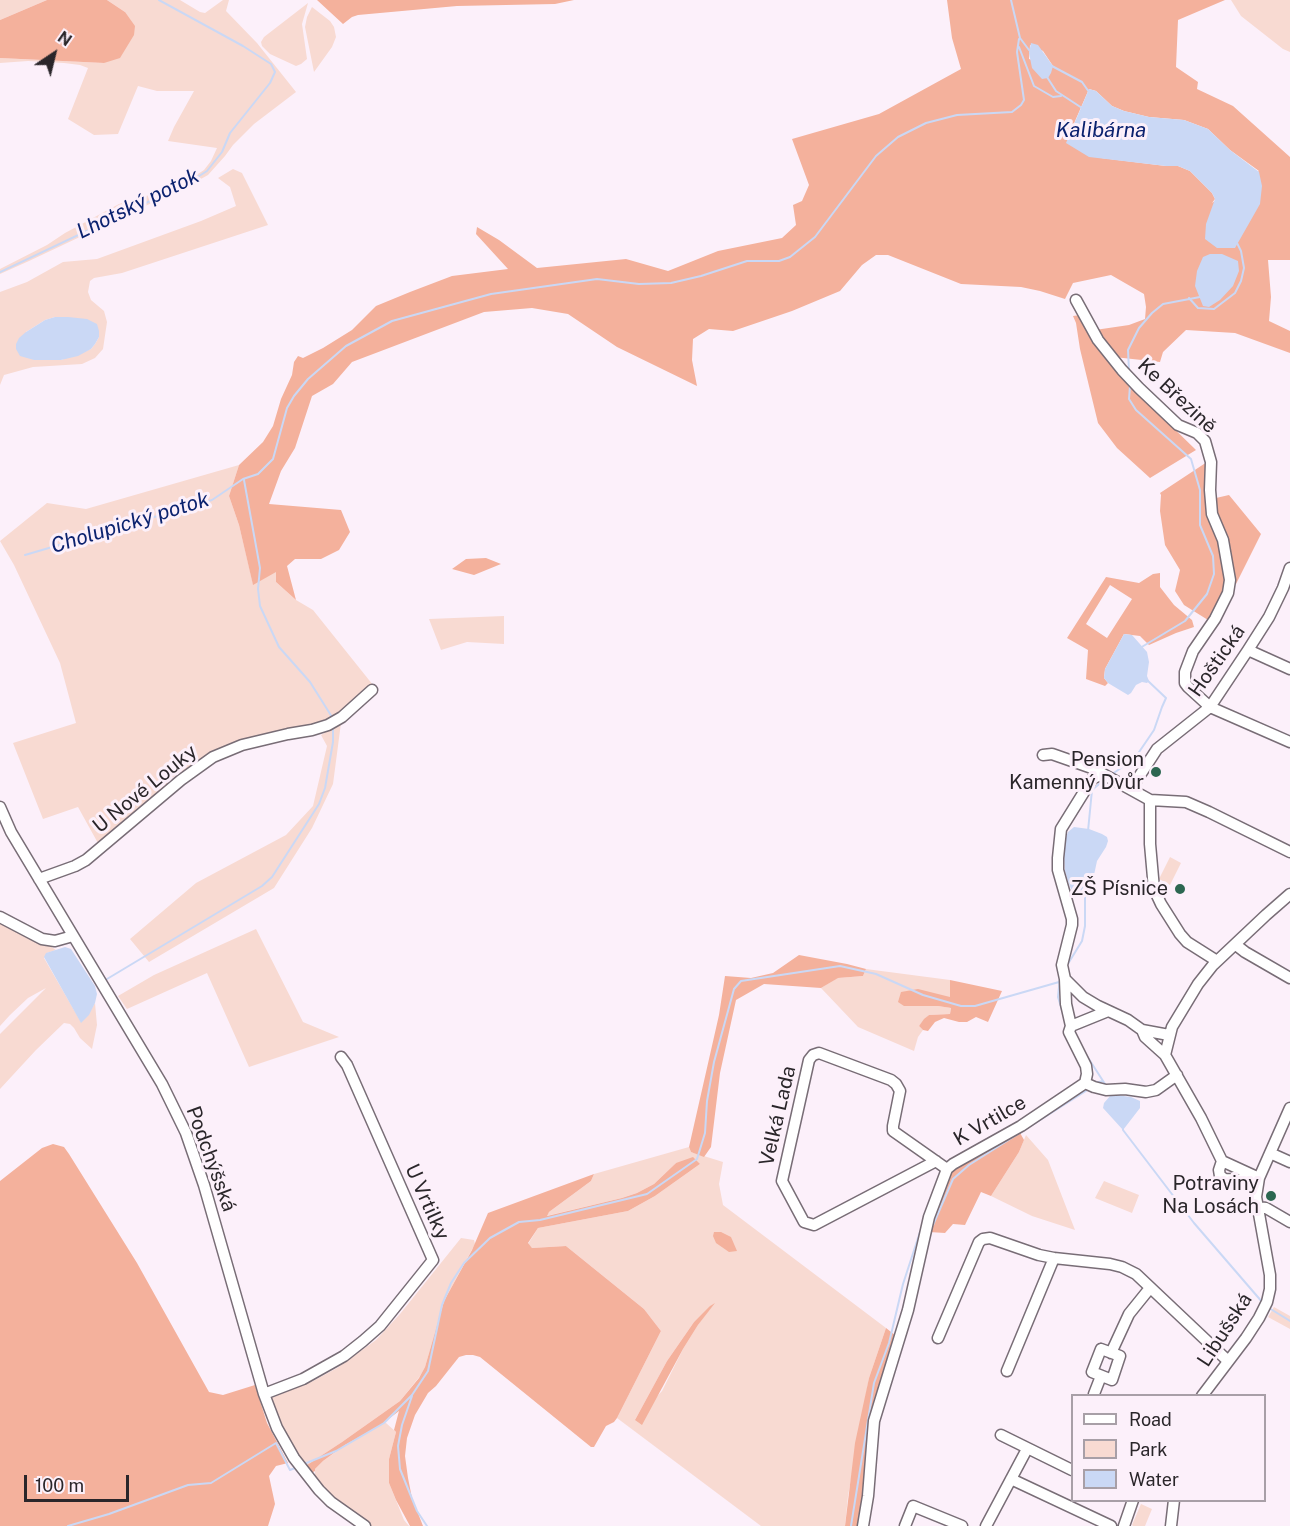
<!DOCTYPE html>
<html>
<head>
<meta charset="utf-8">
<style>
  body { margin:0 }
  #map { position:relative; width:1290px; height:1526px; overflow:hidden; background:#fcf0fa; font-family:"Public Sans",sans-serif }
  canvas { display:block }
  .legend { position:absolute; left:1071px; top:1394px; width:195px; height:108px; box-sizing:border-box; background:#fcf0fa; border:2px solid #a89fa7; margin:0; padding:8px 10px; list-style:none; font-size:18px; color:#2a262a }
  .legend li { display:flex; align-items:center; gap:12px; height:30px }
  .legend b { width:30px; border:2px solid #a89fa7 }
  .north { position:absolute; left:24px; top:24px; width:60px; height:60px; -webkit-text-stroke:4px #fcf0fa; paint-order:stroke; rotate:35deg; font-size:16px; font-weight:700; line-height:24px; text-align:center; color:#2a262a }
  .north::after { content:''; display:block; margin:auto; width:21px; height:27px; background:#2a262a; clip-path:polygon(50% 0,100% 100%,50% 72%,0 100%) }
  .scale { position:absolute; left:24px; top:1475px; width:105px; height:27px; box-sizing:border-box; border:3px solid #2a262a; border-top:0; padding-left:8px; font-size:18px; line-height:21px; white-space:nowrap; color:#2a262a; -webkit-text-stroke:4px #fcf0fa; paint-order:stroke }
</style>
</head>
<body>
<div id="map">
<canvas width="1290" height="1526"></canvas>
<ul class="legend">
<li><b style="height:8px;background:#fff"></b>Road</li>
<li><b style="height:16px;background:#f8dad2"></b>Park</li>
<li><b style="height:16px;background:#cad8f5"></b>Water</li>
</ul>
<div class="north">N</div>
<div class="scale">100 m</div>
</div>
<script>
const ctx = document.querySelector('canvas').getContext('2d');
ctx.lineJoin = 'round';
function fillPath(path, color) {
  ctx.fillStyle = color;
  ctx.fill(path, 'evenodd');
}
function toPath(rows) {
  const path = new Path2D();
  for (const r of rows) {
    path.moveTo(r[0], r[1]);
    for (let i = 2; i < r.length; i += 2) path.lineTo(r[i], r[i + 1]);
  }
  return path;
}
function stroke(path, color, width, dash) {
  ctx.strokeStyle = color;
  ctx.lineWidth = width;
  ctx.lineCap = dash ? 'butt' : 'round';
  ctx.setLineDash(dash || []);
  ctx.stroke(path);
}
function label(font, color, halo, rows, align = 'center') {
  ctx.font = font + ' "Public Sans",sans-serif';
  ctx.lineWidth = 6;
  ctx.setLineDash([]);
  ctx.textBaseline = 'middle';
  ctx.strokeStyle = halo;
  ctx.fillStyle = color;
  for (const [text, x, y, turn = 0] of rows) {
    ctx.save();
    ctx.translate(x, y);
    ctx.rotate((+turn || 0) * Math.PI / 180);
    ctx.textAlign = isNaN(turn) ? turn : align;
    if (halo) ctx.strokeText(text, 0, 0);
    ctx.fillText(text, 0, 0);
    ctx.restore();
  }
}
const green = toPath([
  [0,0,47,0,0,20],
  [107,0,180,0,200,12,205,13,223,0,229,0,226,11,257,43,296,92,254,124,233,145,225,156,208,175,192,184,29,261,0,274,0,269,47,245,65,233,119,204,159,192,190,179,204,170,211,161,217,148,168,141,174,127,194,91,157,91,138,86,118,134,94,135,68,119,88,68,80,65,64,63,28,61,0,63,0,58,104,63,125,12],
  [1231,0,1290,0,1290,52,1283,49,1241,16],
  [308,3,302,24,307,59,301,64,296,66,270,54,262,46,261,42,264,37],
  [312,7,330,21,334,27,336,37,332,47,314,72,305,27,307,17],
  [233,169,242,173,268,225,122,273,94,278,90,281,88,292,91,300,104,311,107,322,103,349,95,358,82,364,33,367,4,375,0,385,0,292,27,282,63,262,97,259,201,221,236,206,230,187,218,178],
  [55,317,99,337,95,344,91,349,61,360,34,360,26,332,45,320],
  [239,465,229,496,239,525,253,584,276,571,276,582,296,600,313,610,373,685,338,715,313,724,232,743,200,760,170,779,168,787,99,845,78,807,43,819,13,743,76,723,60,663,14,565,0,541,47,503,86,509],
  [504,616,504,644,467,642,441,650,429,619],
  [341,723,333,784,312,828,274,888,149,962,130,939,196,883,286,835,313,806,327,746,321,735],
  [1170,857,1181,863,1170,885,1159,879],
  [0,923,47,944,56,950,47,953,44,958,81,1022,88,1015,95,1003,97,1025,92,1049,80,1038,74,1028,70,1024,64,1023,36,1050,0,1089,0,1034,46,988,28,998,10,1015,0,1026],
  [256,929,303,1022,339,1037,249,1067,207,973,127,1009,118,996,154,975],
  [866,969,950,980,951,997,904,1006,938,1006,951,1008,950,1014,929,1015,919,1026,923,1030,918,1037,914,1051,858,1027,821,988,837,978,863,976],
  [1026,1135,1048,1160,1075,1230,1032,1216,991,1196,1019,1152],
  [689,1147,691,1152,723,1162,719,1184,723,1205,886,1328,869,1378,848,1496,845,1526,761,1526,617,1418,661,1331,644,1309,566,1246,532,1248,528,1244,538,1228,628,1211,655,1196,700,1164,676,1163,654,1184,637,1193,622,1198,546,1216,549,1212,591,1181,594,1174],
  [713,1304,698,1325,683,1349,662,1391,635,1420,667,1361,694,1322],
  [1104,1181,1139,1195,1132,1213,1095,1198],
  [461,1238,474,1240,475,1244,444,1301,425,1367,420,1376,400,1401,342,1442,304,1467,277,1421,271,1398,313,1381,337,1368,376,1340,400,1314],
  [1274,1307,1290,1316,1290,1329,1268,1317],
  [386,1423,396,1432,389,1459,389,1483,404,1520,409,1526,371,1526,331,1496,315,1478,315,1469,323,1461,353,1440,380,1424],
  [1141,1504,1152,1509,1145,1526,1133,1526,1132,1525]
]);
const forest = toPath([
  [47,0,107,0,125,12,135,26,134,35,120,58,104,63,0,58,0,20],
  [317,0,574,0,555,4,457,6,358,15,352,17,343,24],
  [947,0,1225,0,1178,20,1176,67,1198,82,1197,89,1233,106,1290,157,1290,260,1268,260,1271,297,1269,321,1290,331,1290,353,1235,333,1186,330,1163,352,1160,362,1114,357,1095,330,1129,325,1145,319,1146,307,1144,294,1111,275,1073,283,1065,299,1040,291,1021,287,961,284,888,255,876,255,862,265,840,291,792,311,733,331,709,329,693,339,692,360,697,386,617,347,568,314,532,308,484,312,352,362,333,384,312,396,295,448,281,471,269,504,341,510,350,532,339,550,321,559,295,559,287,566,296,600,276,582,276,572,253,585,239,525,229,496,239,465,263,442,273,426,281,399,292,375,294,362,298,356,303,358,323,348,352,330,376,306,410,292,452,276,508,269,476,234,477,227,499,240,537,268,626,259,668,271,718,251,782,238,796,225,793,205,802,201,809,185,792,139,879,114,961,69,952,38],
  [1030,45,1043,51,1053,66,1029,59],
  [1089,89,1096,91,1112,106,1124,111,1149,117,1184,120,1208,129,1230,150,1259,171,1212,203,1215,199,1212,193,1190,171,1178,166,1166,166,1101,158,1069,135],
  [1080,315,1118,374,1196,450,1150,478,1117,448,1098,423,1080,349,1076,323,1073,316],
  [1207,462,1227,583,1208,620,1184,605,1175,591,1180,570,1165,545,1160,511,1161,495,1160,493],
  [1229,495,1261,534,1236,584,1227,541,1215,515,1216,498],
  [486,558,501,564,474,575,452,569,466,559],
  [1160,573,1160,587,1174,605,1192,620,1194,627,1176,633,1149,645,1140,636,1124,634,1105,669,1104,678,1108,683,1105,686,1086,679,1088,650,1067,638,1106,577,1139,583,1153,574],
  [1110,585,1132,599,1107,638,1086,624],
  [799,955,847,964,866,969,863,976,838,978,821,988,764,984,736,1000,720,1073,711,1147,704,1157,691,1152,689,1147,719,1015,725,976,751,978,773,973],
  [950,980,1002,991,988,1022,976,1017,967,1022,959,1022,944,1018,935,1022,928,1031,923,1030,919,1026,924,1019,929,1015,950,1014,951,1008,938,1006,904,1006,898,1002,901,992,918,989,950,997],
  [1019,1131,1024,1140,1019,1152,991,1196,981,1192,965,1225,953,1224,945,1233,929,1232,950,1169],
  [53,1144,64,1147,69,1154,137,1263,209,1392,223,1395,255,1385,267,1423,288,1463,276,1466,269,1476,275,1504,268,1526,0,1526,0,1181,42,1148],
  [693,1157,700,1164,655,1196,628,1211,538,1228,528,1243,532,1248,566,1246,644,1309,661,1331,617,1418,614,1422,606,1426,594,1447,591,1447,480,1357,473,1355,466,1355,459,1357,436,1386,428,1393,415,1415,407,1438,405,1456,408,1478,412,1498,423,1526,410,1526,396,1500,389,1483,389,1459,396,1432,394,1430,399,1411,382,1424,345,1445,323,1461,315,1469,315,1471,310,1474,307,1465,342,1442,400,1401,419,1378,425,1367,444,1301,472,1250,488,1213,594,1174,591,1181,549,1212,547,1216,622,1198,637,1193,654,1184,676,1163],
  [714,1232,721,1232,731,1237,737,1251,729,1252,716,1243,713,1236],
  [715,1303,698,1325,683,1349,642,1425,635,1420,667,1361,694,1322,710,1306],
  [886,1328,895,1335,874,1401,867,1445,864,1485,858,1526,845,1526,855,1443,869,1378]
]);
const water = toPath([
  [1031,43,1038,45,1053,66,1051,73,1048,78,1042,79,1032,68,1029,53],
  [1089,89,1096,91,1112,106,1124,111,1149,117,1184,120,1208,129,1230,150,1259,172,1262,186,1260,204,1235,248,1217,248,1205,239,1206,224,1215,199,1212,193,1190,171,1178,166,1166,166,1089,157,1066,143],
  [1210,254,1222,254,1238,261,1239,271,1233,286,1220,300,1209,307,1203,306,1195,286,1197,271,1203,257],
  [55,317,68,317,87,319,97,324,99,331,99,337,95,344,91,349,78,356,61,360,34,360,20,356,16,349,16,344,19,338,26,332,45,320],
  [1124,634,1132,635,1147,652,1149,662,1147,676,1149,681,1147,683,1142,682,1136,685,1131,693,1128,695,1108,683,1104,678,1105,669],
  [1074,827,1089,829,1102,834,1107,837,1108,841,1106,847,1097,861,1091,889,1089,892,1077,897,1074,897,1068,881,1065,871,1064,854,1066,837,1068,832],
  [65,947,71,949,95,986,97,994,95,1003,89,1015,81,1023,44,957,46,953],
  [1116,1095,1131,1097,1140,1101,1140,1108,1123,1130,1103,1108,1104,1103,1110,1096]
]);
const stream = toPath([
  [1011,0,1020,38,1029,50],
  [1019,47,1034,86,1053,97,1061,96],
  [1050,65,1082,82,1089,92],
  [1047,77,1056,91,1082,108],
  [0,272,188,183,207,171,222,152,230,133,270,83,275,72,271,64,243,46,159,0],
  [1189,298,1198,308,1214,309,1235,293,1241,281,1244,268,1241,251,1237,243],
  [1129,371,1128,350,1139,328,1152,313,1163,304,1200,297],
  [1130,386,1129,399,1136,410,1191,459,1200,490,1200,525,1213,556,1214,574,1207,594,1185,621,1140,648],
  [244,480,260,568,258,589,260,606,279,647,310,682,332,717],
  [25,555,212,500,243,479,258,474,273,459,287,408,294,396,308,379,346,346,392,321,491,294,597,279,639,284,671,283,701,276,747,261,779,261,790,257,815,237,876,156,898,137,926,123,957,115,1012,112,1021,105,1024,100,1017,52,1019,39],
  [1111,775,1135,758,1154,730,1162,707,1166,698,1147,680],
  [1088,831,1092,790,1104,780],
  [1066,967,1082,941,1085,926,1085,891],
  [1060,977,1058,997,1062,1010],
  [107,979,262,886,272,877,319,804,325,788,333,742,333,729],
  [1085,1053,1105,1084],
  [1095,1083,1103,1081],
  [1123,1127,1123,1130,1194,1223,1263,1303],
  [933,1225,953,1179,969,1165,1089,1089],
  [1269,1308,1290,1321],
  [412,1396,402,1425,398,1446,400,1469,417,1511,427,1526],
  [304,1464,336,1451,384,1423,412,1395,428,1371,442,1305,451,1283,464,1263,490,1238,519,1222,540,1220,647,1194,697,1159,705,1133,707,1101,714,1062,734,989,741,981,840,966,876,974,923,995,961,1006,975,1006,1059,982],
  [68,1526,109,1514,188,1485,211,1483,276,1443,290,1470,295,1468],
  [851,1526,874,1383,889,1343,903,1284,920,1232]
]);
const minor = toPath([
  [1076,300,1098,340,1122,370,1139,388,1178,425,1197,433,1205,441,1211,462,1210,490,1212,514,1223,540,1230,580,1228,593,1215,619,1193,651,1185,672,1185,683,1188,687,1210,707,1290,742],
  [1248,650,1290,669],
  [1043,755,1052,754,1092,768,1150,800,1186,802,1209,812,1290,852],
  [1131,789,1157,749,1210,707,1248,650,1269,617,1283,588,1290,568],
  [1150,800,1150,844,1154,889,1161,904,1180,934,1187,942,1217,961],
  [0,807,11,832,162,1084,186,1133,204,1185,264,1394,277,1428,294,1458,319,1490,331,1502,365,1526],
  [39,879,75,866,86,860,181,780,213,757,242,745,288,734,312,730,328,725,342,717,372,690],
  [0,917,42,939,55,941,73,936],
  [1236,945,1245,952,1290,978],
  [1065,979,1083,997,1098,1006,1128,1020,1142,1030,1169,1035],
  [1071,1026,1108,1011],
  [1142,1030,1145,1037,1165,1055],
  [1085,1083,1087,1074,1086,1066,1069,1032,1071,1026,1066,1004,1065,979,1062,965,1072,925,1072,919,1058,870,1058,858,1061,829,1092,779,1102,774],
  [1085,1083,1094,1087,1106,1090,1125,1089,1146,1092,1156,1090,1177,1075],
  [1270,1153,1290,1162],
  [936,1161,814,1225,804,1222,782,1181,809,1060,813,1055,819,1053,891,1080,896,1084,900,1091,893,1126,893,1131,947,1169],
  [1222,1161,1219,1170,1220,1176,1225,1179,1246,1180,1251,1175],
  [1259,1178,1222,1161,1201,1118,1165,1055,1172,1027,1198,984,1213,965,1266,915,1290,894],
  [1257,1207,1266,1208,1290,1222],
  [938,1338,979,1242,983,1239,990,1238,1039,1255,1054,1258,1110,1264,1122,1267,1136,1274,1228,1361],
  [1101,1349,1120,1356,1112,1380,1092,1372,1101,1349],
  [1111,1353,1129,1314,1150,1288],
  [1007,1371,1054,1258],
  [264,1394,303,1379,344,1356,363,1341,380,1326,433,1260,347,1065,341,1057],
  [1094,1394,1101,1376],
  [1202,1396,1246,1338,1259,1318,1267,1302,1270,1289,1270,1275,1256,1197,1259,1178,1290,1108],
  [1001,1435,1072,1470],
  [1011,1479,1111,1526],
  [863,1526,868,1496,874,1421,908,1310,929,1217,947,1169,953,1164,1021,1126,1085,1083],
  [905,1526,913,1506,962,1526],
  [986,1526,1027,1449],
  [1124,1526,1133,1500],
  [1171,1526,1174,1500]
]);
const markers = [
  [1156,772,6,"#2c6751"],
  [1180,889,6,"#2c6751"],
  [1271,1196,6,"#2c6751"]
];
const streetNames = [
  ["Ke Březině",1177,396,43],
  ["Hoštická",1217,661,-55],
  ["U Nové Louky",145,789,-39],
  ["Velká Lada",778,1116,-77],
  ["K Vrtilce",990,1121,-30],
  ["Podchýšská",211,1159,70],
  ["U Vrtilky",427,1202,66],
  ["Libušská",1225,1330,-57]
];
const poiNames = [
  ["Pension",1144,760],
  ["Kamenný Dvůr",1144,783],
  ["ZŠ Písnice",1168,889],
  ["Potraviny",1259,1184],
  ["Na Losách",1259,1207]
];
const waterNames = [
  ["Kalibárna",1101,131],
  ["Lhotský potok",138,204,-26],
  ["Cholupický potok",130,523,-17]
];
fillPath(green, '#f8dad2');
fillPath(forest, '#f4b19c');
fillPath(water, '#cad8f5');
stroke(stream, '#cad8f5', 2);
stroke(minor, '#786d76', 13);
stroke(minor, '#fff', 10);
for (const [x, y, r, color] of markers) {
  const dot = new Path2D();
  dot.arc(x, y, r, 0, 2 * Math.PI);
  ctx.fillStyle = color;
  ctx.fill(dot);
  stroke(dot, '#fcf0fa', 2);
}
label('20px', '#2a262a', '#fcf0fa', streetNames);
label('20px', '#2a262a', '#fcf0fa', poiNames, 'right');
label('italic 21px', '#0b226f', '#fcf0fa', waterNames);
</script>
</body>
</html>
